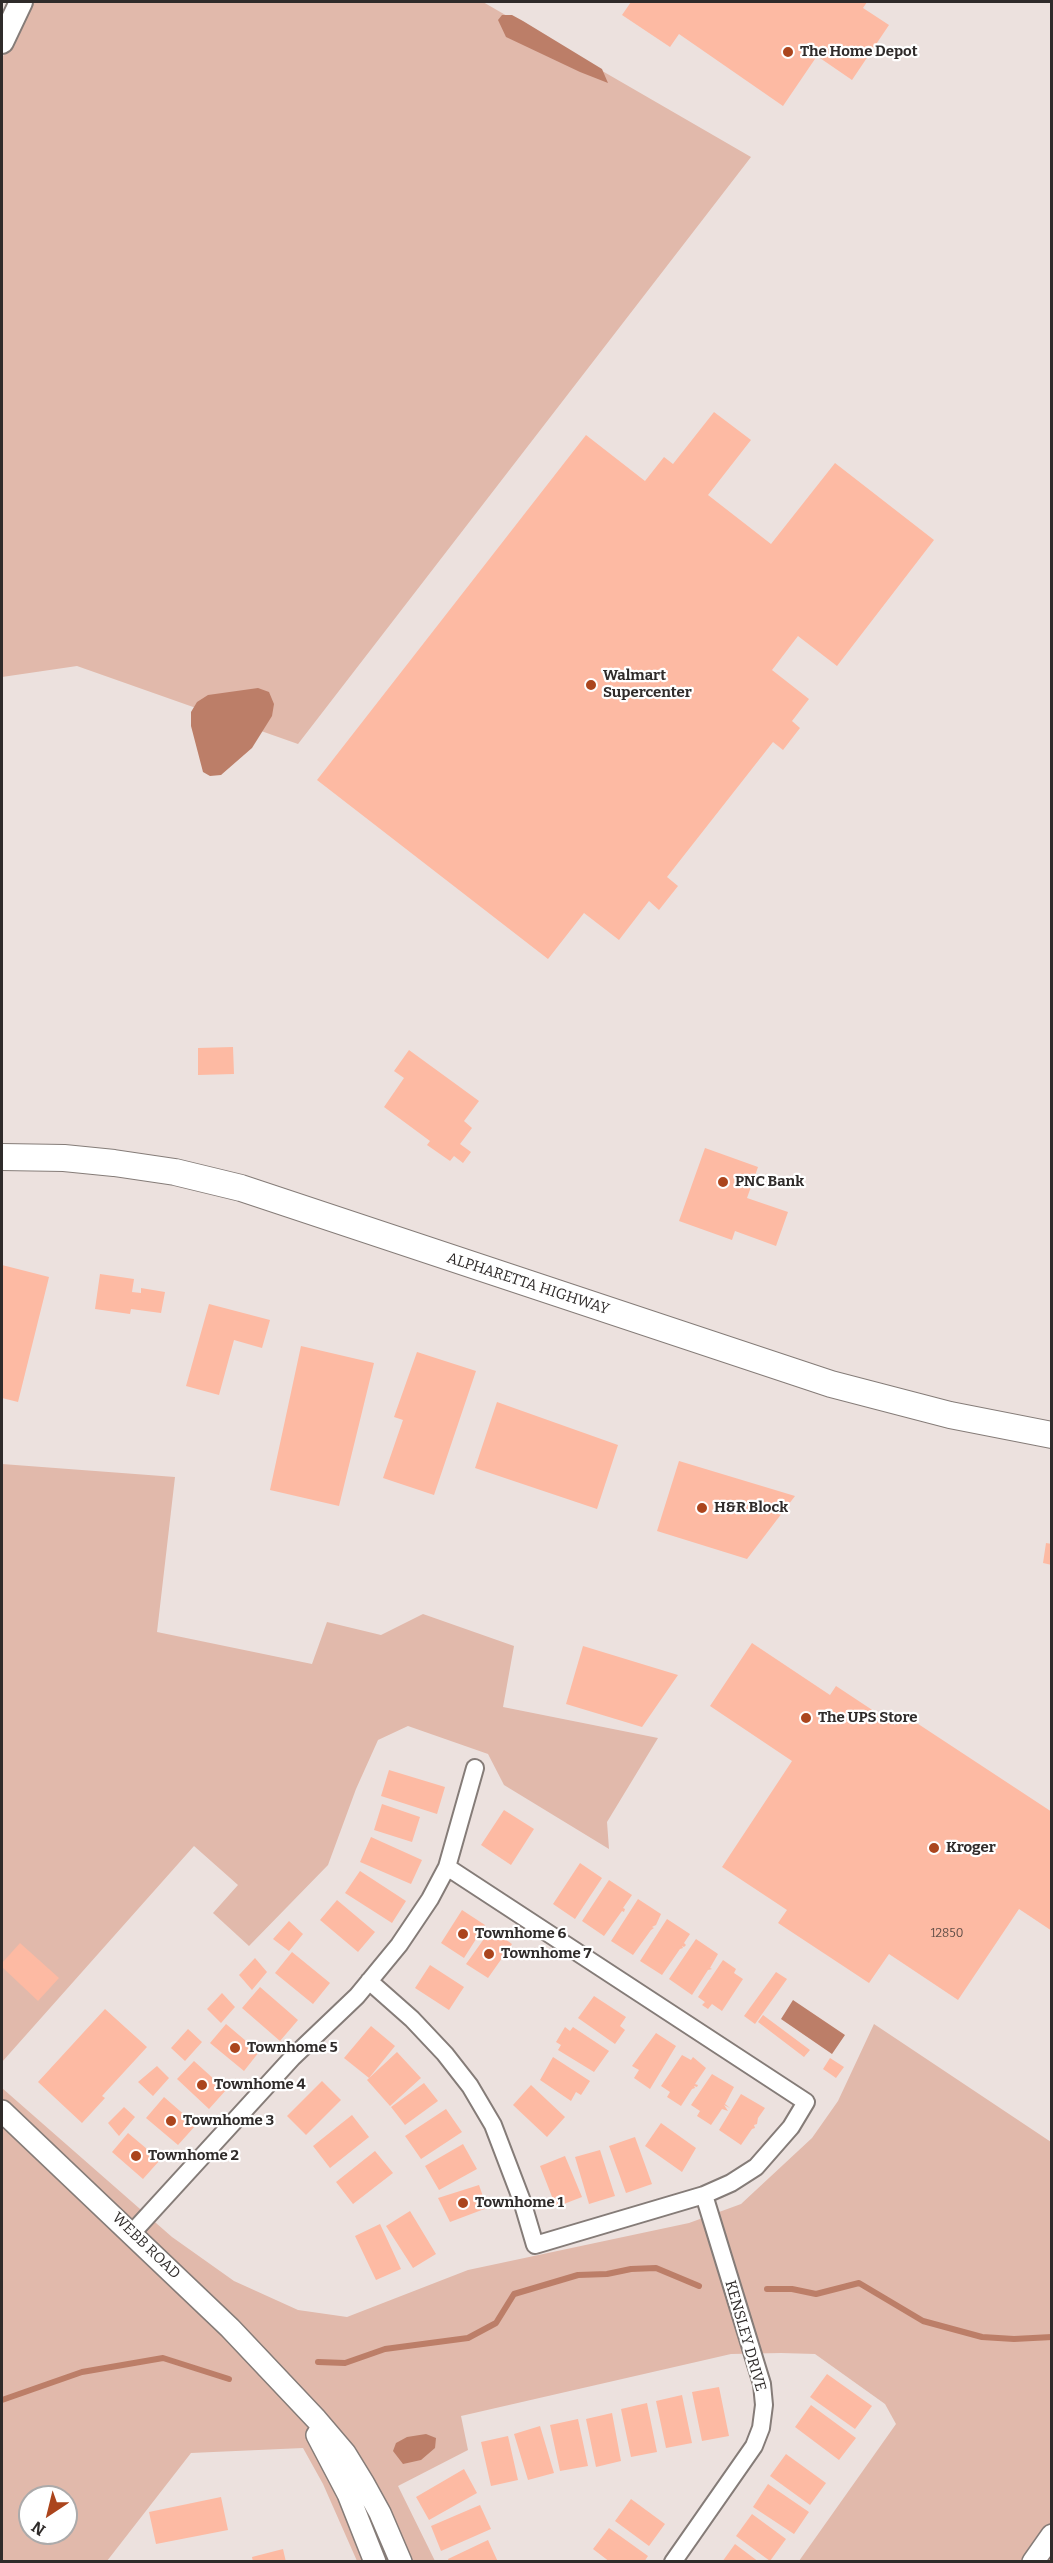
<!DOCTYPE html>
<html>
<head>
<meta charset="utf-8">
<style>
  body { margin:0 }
  #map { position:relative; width:1053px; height:2563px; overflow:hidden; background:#ece1de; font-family:Bitter,serif }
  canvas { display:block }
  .frame { position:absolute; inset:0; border:3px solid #2f2b2a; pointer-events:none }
  .north { position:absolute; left:18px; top:2485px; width:60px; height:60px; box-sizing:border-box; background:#fff; border:2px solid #acaaaa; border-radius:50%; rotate:215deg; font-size:16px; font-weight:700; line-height:24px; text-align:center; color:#2f2b2a }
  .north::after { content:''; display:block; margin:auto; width:21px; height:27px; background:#ab451d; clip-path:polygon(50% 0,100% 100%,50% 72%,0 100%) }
</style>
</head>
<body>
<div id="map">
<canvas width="1053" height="2563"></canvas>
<div class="frame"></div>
<div class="north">N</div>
</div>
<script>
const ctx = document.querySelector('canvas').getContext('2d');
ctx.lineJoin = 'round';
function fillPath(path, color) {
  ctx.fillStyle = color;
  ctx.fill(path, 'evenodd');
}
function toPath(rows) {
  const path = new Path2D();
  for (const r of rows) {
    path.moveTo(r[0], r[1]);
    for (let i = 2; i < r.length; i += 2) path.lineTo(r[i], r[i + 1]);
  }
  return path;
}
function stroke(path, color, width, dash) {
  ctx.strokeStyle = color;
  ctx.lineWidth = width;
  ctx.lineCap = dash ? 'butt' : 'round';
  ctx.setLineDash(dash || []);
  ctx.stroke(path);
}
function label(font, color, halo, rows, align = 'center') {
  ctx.font = font + ' Bitter,serif';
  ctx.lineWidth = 4.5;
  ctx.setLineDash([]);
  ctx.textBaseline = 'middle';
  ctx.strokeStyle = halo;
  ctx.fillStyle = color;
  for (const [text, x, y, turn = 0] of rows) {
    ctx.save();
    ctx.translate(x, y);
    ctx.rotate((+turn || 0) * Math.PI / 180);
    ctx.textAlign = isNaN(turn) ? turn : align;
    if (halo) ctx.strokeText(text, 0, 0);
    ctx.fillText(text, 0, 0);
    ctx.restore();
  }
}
const green = toPath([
  [31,2,483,2,751,157,298,744,77,666,2,677,2,58,25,17],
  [2,1464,175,1477,157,1632,312,1664,327,1622,381,1635,423,1614,514,1646,503,1707,658,1738,607,1822,609,1849,504,1785,488,1754,408,1726,378,1740,356,1789,328,1865,249,1946,213,1913,238,1885,194,1846,2,2062],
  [874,2024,1051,2142,1051,2561,799,2561,896,2424,885,2404,815,2354,781,2353,731,2354,461,2416,468,2450,398,2486,435,2561,357,2561,323,2484,303,2448,191,2453,107,2561,2,2561,2,2088,172,2237,234,2281,298,2310,347,2317,468,2270,689,2223,741,2204,812,2138,838,2101],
  [30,2497,66,2497,66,2533,30,2533]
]);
const water = toPath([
  [502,15,512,15,523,21,602,69,608,83,580,72,506,37,498,20],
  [258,688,269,692,274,704,272,716,252,748,221,775,210,776,203,772,191,726,191,712,197,702,208,695],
  [793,2000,845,2035,832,2054,781,2019],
  [426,2434,436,2438,435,2448,421,2460,403,2464,393,2451,396,2443,407,2437]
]);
const stream = toPath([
  [767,2289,792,2289,816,2294,859,2283,923,2321,982,2337,1014,2339,1052,2337],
  [318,2362,345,2363,385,2349,468,2338,496,2323,514,2294,578,2275,607,2274,631,2269,656,2268,699,2286],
  [2,2400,82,2372,163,2358,229,2379]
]);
const building = toPath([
  [631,2,867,2,863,8,889,25,852,80,817,56,783,106,679,34,670,47,622,15],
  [714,412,751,440,708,495,771,544,835,463,934,540,837,666,798,636,772,670,809,699,792,721,800,728,783,750,773,742,667,877,678,886,659,910,649,901,619,940,584,913,548,959,317,780,586,435,645,481,664,457,673,464],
  [233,1047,234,1074,198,1075,198,1048],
  [409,1050,479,1101,464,1121,472,1128,460,1144,471,1152,463,1163,454,1156,450,1161,427,1145,430,1141,384,1107,404,1078,394,1071],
  [705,1148,758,1167,747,1198,788,1212,776,1246,735,1231,732,1240,679,1221],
  [2,1265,49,1277,18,1402,2,1398],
  [100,1274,134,1279,132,1292,141,1293,141,1288,165,1292,161,1313,131,1309,130,1314,95,1309],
  [209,1304,270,1320,262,1348,234,1340,219,1395,186,1386],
  [301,1346,374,1363,339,1506,270,1490],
  [417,1352,476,1371,434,1495,383,1478,403,1420,394,1417],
  [497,1402,618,1445,597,1509,475,1468],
  [679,1461,795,1496,747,1559,657,1531],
  [1046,1543,1052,1544,1052,1565,1043,1563],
  [752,1643,830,1695,836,1686,895,1725,903,1714,1052,1812,1052,1931,1019,1909,958,2000,889,1954,869,1983,778,1923,787,1910,722,1867,792,1761,710,1706],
  [583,1646,678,1675,642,1727,566,1704],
  [389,1770,445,1787,437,1814,381,1796],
  [382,1804,420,1817,412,1842,374,1830],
  [504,1810,534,1829,511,1865,481,1845],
  [371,1837,422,1860,411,1884,360,1862],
  [580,1863,602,1878,575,1919,553,1904],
  [360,1871,406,1901,392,1923,345,1893],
  [609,1880,632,1895,623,1908,625,1909,624,1912,622,1911,604,1936,582,1921],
  [638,1899,661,1914,656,1925,652,1927,654,1928,651,1930,633,1955,611,1941],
  [337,1900,375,1932,358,1952,320,1920],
  [462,1910,485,1925,464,1958,441,1943],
  [667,1919,690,1934,684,1943,686,1945,684,1947,682,1946,683,1948,680,1949,662,1975,640,1961],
  [289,1921,303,1934,289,1951,273,1939],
  [491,1929,512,1944,488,1978,466,1964],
  [696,1939,718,1954,710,1968,712,1969,708,1970,692,1995,669,1979],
  [20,1943,59,1978,38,2001,2,1967,2,1963],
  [292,1952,330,1983,313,2004,275,1973],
  [255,1958,267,1972,252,1990,239,1975],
  [723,1960,736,1969,734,1973,743,1979,722,2011,712,2004,708,2009,702,2005,705,2002,698,1997],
  [430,1965,464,1987,449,2010,415,1988],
  [776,1972,787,1979,755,2024,744,2016],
  [260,1987,298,2020,280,2041,242,2008],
  [222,1993,235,2007,221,2023,207,2009],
  [594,1996,626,2017,620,2026,625,2030,615,2044,578,2018],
  [105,2009,147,2047,102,2096,105,2098,82,2123,38,2082],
  [763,2015,810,2050,804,2057,758,2022],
  [226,2024,259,2052,244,2071,210,2043],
  [371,2026,395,2046,369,2078,344,2058],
  [565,2027,570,2031,573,2027,609,2051,594,2072,558,2050,561,2045,556,2042],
  [188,2029,202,2042,185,2061,171,2048],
  [656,2033,676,2046,650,2089,634,2078,639,2070,632,2066],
  [397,2052,421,2078,390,2106,367,2080],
  [682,2055,691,2060,693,2057,706,2068,695,2084,698,2085,697,2087,694,2086,695,2088,692,2089,681,2106,667,2097,670,2092,661,2086],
  [553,2057,590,2081,581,2095,576,2092,571,2101,540,2080],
  [830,2058,844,2067,836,2078,823,2069],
  [194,2061,226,2090,209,2109,177,2079],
  [157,2066,169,2078,153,2096,138,2082],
  [712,2074,734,2087,725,2104,730,2108,724,2105,728,2111,722,2109,711,2125,697,2116,700,2111,691,2105],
  [322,2081,341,2100,306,2135,287,2116],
  [424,2083,438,2101,405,2125,391,2107],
  [531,2085,565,2117,547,2137,513,2105],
  [741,2094,765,2108,758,2118,757,2124,754,2125,755,2128,752,2129,741,2145,719,2130],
  [164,2097,196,2125,178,2145,146,2118],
  [124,2107,135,2117,119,2136,108,2123],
  [446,2109,462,2132,421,2159,405,2136],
  [352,2115,369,2137,330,2168,313,2146],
  [661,2123,696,2148,682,2172,645,2146],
  [128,2133,160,2160,143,2179,112,2152],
  [635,2137,652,2184,626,2193,609,2146],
  [463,2144,477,2169,439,2190,425,2166],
  [600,2150,615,2196,589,2204,575,2157],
  [375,2151,393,2173,353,2204,336,2182],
  [565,2156,582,2197,556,2207,540,2166],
  [479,2185,487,2208,450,2222,438,2198],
  [410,2211,436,2254,413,2268,386,2226],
  [380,2224,401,2269,376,2280,355,2236],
  [827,2374,872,2406,855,2429,810,2397],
  [719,2387,729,2436,702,2441,692,2392],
  [682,2395,692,2443,666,2448,656,2401],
  [647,2403,657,2452,631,2457,621,2409],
  [811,2405,856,2438,839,2460,795,2427],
  [612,2413,621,2461,596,2467,586,2419],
  [578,2419,588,2466,560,2471,550,2425],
  [540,2426,554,2473,528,2480,514,2434],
  [508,2436,518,2480,491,2486,481,2442],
  [786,2454,826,2483,810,2505,770,2476],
  [464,2469,477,2493,429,2520,416,2497],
  [768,2484,809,2512,794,2534,753,2507],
  [221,2497,228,2530,156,2544,149,2512],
  [631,2499,665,2524,649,2546,615,2521],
  [480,2505,491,2529,441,2551,431,2526],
  [752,2514,786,2539,770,2561,736,2536],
  [609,2528,648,2556,644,2562,610,2562,593,2549],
  [488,2540,498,2562,449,2562,448,2559],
  [735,2544,759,2562,722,2562],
  [283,2549,286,2562,253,2562,252,2557]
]);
const minor = toPath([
  [369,1981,412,2019,445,2054,470,2086,493,2125,522,2201,535,2245,704,2195,731,2183,756,2167,791,2127,806,2102,447,1867],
  [132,2233,292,2058,357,1996,399,1945,430,1899,447,1867,475,1768],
  [673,2562,754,2446,761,2428,764,2405,762,2384,704,2195]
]);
const tertiary = toPath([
  [2,2111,230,2328,316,2419,345,2453,364,2484,380,2513,401,2562],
  [317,2435,348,2494,375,2562],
  [1033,2562,1052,2535]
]);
const secondary = toPath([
  [2,42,21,2]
]);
const primary = toPath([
  [2,1157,64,1158,114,1163,175,1172,241,1188,831,1384,950,1415,1052,1435]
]);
const markers = [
  [788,52,6,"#ab451d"],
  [591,685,6,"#ab451d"],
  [723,1182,6,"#ab451d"],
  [702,1508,6,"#ab451d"],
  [806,1718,6,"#ab451d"],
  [934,1848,6,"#ab451d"],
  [463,1934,6,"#ab451d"],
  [489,1954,6,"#ab451d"],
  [235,2048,6,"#ab451d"],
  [202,2085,6,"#ab451d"],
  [171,2121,6,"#ab451d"],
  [136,2156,6,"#ab451d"],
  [463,2203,6,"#ab451d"]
];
const numberNames = [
  ["12850",947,1934]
];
const poiNames = [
  ["The Home Depot",800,52],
  ["Walmart",603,676],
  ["Supercenter",603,693],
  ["PNC Bank",735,1182],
  ["H&R Block",714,1508],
  ["The UPS Store",818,1718],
  ["Kroger",946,1848],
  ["Townhome 6",475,1934],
  ["Townhome 7",501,1954],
  ["Townhome 5",247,2048],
  ["Townhome 4",214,2085],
  ["Townhome 3",183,2121],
  ["Townhome 2",148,2156],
  ["Townhome 1",475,2203]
];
const streetNames = [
  ["ALPHARETTA HIGHWAY",528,1284,18],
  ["WEBB ROAD",146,2246,44],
  ["KENSLEY DRIVE",745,2336,74]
];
fillPath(green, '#e1b9ab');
fillPath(water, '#bc7e68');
stroke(stream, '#bc7e68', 6);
fillPath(building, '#fdbaa3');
stroke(minor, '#857c78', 20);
stroke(tertiary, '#857c78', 24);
stroke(secondary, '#857c78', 26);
stroke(primary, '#857c78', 28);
stroke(minor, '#fff', 16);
stroke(tertiary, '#fff', 21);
stroke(secondary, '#fff', 22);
stroke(primary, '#fff', 26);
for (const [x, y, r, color] of markers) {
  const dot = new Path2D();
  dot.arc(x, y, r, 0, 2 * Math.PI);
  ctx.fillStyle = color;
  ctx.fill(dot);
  stroke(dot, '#fff', 2);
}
label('12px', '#624f48', null, numberNames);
label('bold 15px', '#2f2b2a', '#fff', poiNames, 'left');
label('15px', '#2f2b2a', '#fff', streetNames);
</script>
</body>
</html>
